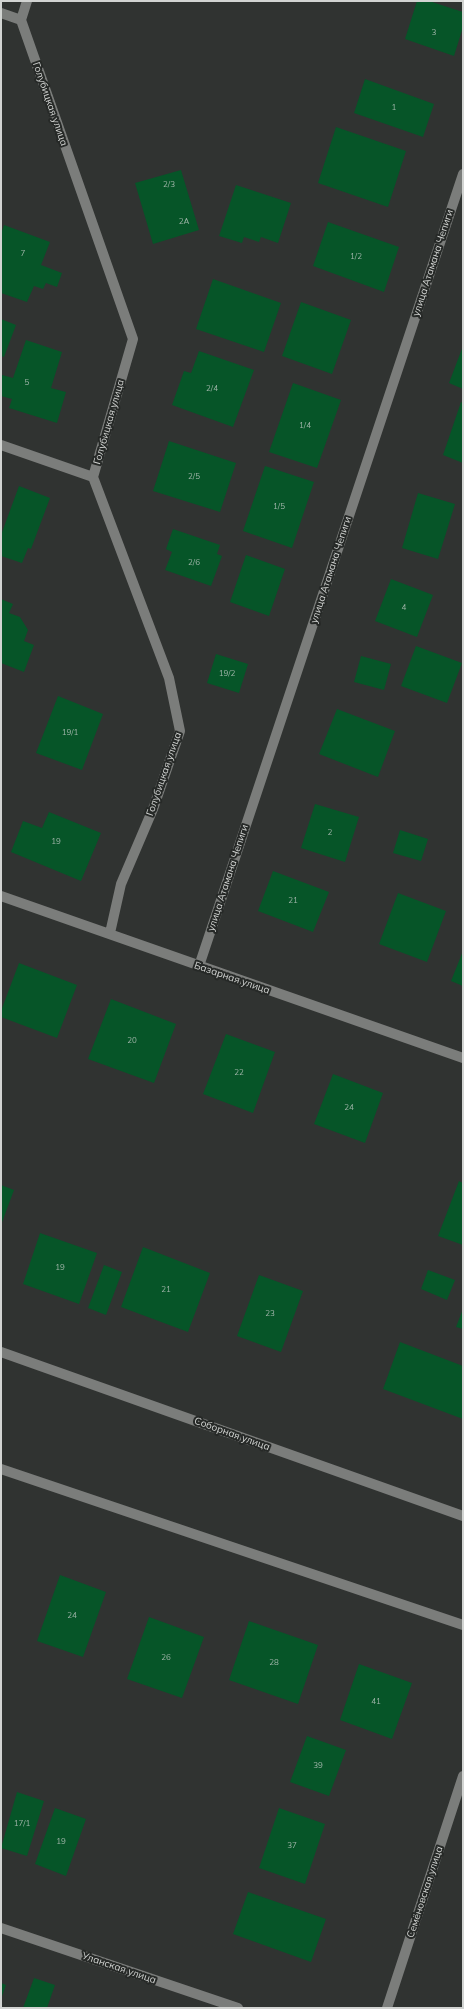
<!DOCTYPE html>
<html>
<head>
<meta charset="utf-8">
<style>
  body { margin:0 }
  #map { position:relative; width:464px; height:2009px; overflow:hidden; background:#303331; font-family:Mulish,sans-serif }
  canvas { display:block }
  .frame { position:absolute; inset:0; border:2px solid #d2d4d2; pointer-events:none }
</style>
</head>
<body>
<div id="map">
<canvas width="464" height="2009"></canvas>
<div class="frame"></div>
</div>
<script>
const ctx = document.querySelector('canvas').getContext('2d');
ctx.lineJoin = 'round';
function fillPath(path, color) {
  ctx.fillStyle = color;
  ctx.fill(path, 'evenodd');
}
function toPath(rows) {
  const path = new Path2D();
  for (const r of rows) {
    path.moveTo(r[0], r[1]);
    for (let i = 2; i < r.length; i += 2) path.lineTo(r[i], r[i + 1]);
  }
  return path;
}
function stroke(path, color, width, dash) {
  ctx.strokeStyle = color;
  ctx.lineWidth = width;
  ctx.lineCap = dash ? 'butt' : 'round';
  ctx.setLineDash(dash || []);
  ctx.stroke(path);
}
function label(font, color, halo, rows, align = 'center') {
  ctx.font = font + ' Mulish,sans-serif';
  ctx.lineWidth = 4;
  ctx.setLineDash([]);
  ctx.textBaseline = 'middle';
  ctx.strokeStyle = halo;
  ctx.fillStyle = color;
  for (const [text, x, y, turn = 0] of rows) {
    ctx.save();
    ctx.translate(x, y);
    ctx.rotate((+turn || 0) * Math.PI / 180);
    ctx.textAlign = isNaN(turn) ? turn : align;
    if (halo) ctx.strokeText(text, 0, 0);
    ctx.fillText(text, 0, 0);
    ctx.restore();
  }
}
const building = toPath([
  [417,1,429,1,463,12,463,27,454,56,405,39],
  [365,79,434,104,423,137,354,113],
  [336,127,406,151,388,207,318,183],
  [181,170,199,230,153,244,135,183],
  [236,185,291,203,278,243,261,237,259,242,244,237,242,243,219,236],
  [328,222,399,247,384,292,313,266],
  [4,225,50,242,41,265,62,273,57,287,46,283,43,289,34,286,27,302,1,293,1,234],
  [213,279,281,303,264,352,196,329],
  [301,302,351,320,332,374,282,356],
  [1,319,16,325,4,357,1,356],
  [26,340,62,352,51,388,66,392,57,423,9,408,12,399,1,396,2,375,13,378],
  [463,346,463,389,449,383],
  [199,351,254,370,233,427,172,405,184,371,191,373],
  [293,383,341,400,317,468,269,452],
  [461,402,463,403,463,463,443,455],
  [169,441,236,463,220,512,153,491],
  [265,466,314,482,292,548,243,531],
  [19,486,50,498,31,549,28,548,22,563,1,556,1,535],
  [418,493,455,504,438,559,402,548],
  [173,529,220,545,217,554,222,556,211,586,165,570,172,552,166,549],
  [246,555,285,569,269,616,230,602],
  [391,579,433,595,417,637,375,621],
  [1,599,13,604,9,613,20,617,28,630,24,641,34,645,24,672,1,663],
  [416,646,462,663,447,703,401,686],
  [216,654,248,664,239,693,207,683],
  [361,656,391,664,384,690,354,682],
  [58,696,103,714,82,770,36,753],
  [337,709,395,731,378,777,319,754],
  [315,804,359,817,345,862,301,848],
  [49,812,101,833,81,881,11,852,23,821,42,828],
  [400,830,428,839,421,861,393,853],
  [273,871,329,892,313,932,258,911],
  [398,893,446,911,427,962,379,944],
  [463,951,463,986,451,981],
  [19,963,77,985,57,1038,1,1017,1,1011],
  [111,999,176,1024,154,1083,88,1059],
  [226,1034,275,1052,253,1113,203,1094],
  [333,1074,383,1093,365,1143,314,1124],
  [459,1181,463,1183,463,1245,438,1236],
  [1,1185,14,1190,1,1225],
  [40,1233,97,1253,79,1304,23,1284],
  [143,1247,210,1273,188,1332,121,1307],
  [104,1265,122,1272,106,1315,88,1308],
  [428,1270,455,1280,447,1300,421,1289],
  [259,1275,303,1291,281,1352,237,1336],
  [463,1309,463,1329,456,1327],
  [400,1342,463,1366,463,1419,383,1389],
  [60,1575,106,1592,83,1657,37,1641],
  [149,1617,204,1637,182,1698,127,1679],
  [249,1621,318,1645,298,1704,229,1680],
  [359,1664,412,1683,392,1739,340,1720],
  [307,1736,346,1750,329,1796,290,1782],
  [17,1792,44,1801,27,1856,1,1848],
  [55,1808,86,1819,66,1876,35,1864],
  [279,1808,325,1824,305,1884,259,1868],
  [248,1892,326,1919,311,1962,233,1934],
  [34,1978,55,1985,47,2008,23,2008],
  [1,1983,6,1985,1,1999]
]);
const minor = toPath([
  [27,1,21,20,133,339,93,477,169,678,180,731,153,809,121,884,110,933],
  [1,13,21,20],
  [1,445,93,477],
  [1,896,463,1058],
  [199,966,463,174],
  [1,1352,463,1516],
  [1,1469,463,1625],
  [1,1928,238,2008],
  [387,2008,463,1776]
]);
const numberNames = [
  ["3",434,33],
  ["1",394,108],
  ["2/3",169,185],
  ["2А",184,222],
  ["7",23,254],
  ["1/2",356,257],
  ["5",27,383],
  ["2/4",212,389],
  ["1/4",305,426],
  ["2/5",194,477],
  ["1/5",279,507],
  ["2/6",194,563],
  ["4",404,608],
  ["19/2",227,674],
  ["19/1",70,733],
  ["2",330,833],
  ["19",56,842],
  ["21",293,901],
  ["20",132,1041],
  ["22",239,1073],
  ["24",349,1108],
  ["19",60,1268],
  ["21",166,1290],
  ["23",270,1314],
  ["24",72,1616],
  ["26",166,1658],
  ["28",274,1663],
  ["41",376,1702],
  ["39",318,1766],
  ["17/1",22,1824],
  ["19",61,1842],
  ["37",292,1846]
];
const streetNames = [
  ["Голубицкая улица",50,104,71],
  ["улица Атамана Чепиги",433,263,-72],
  ["Голубицкая улица",109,422,-74],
  ["улица Атамана Чепиги",331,570,-72],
  ["Голубицкая улица",164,774,-71],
  ["улица Атамана Чепиги",228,878,-72],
  ["Базарная улица",232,978,19],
  ["Соборная улица",232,1434,20],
  ["Семёновская улица",425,1892,-72],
  ["Уланская улица",119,1968,19]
];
fillPath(building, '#065528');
stroke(minor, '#7b7d7b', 10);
label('8px', '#9fb4a8', null, numberNames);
label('10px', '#d2d4d2', '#262927', streetNames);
</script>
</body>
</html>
